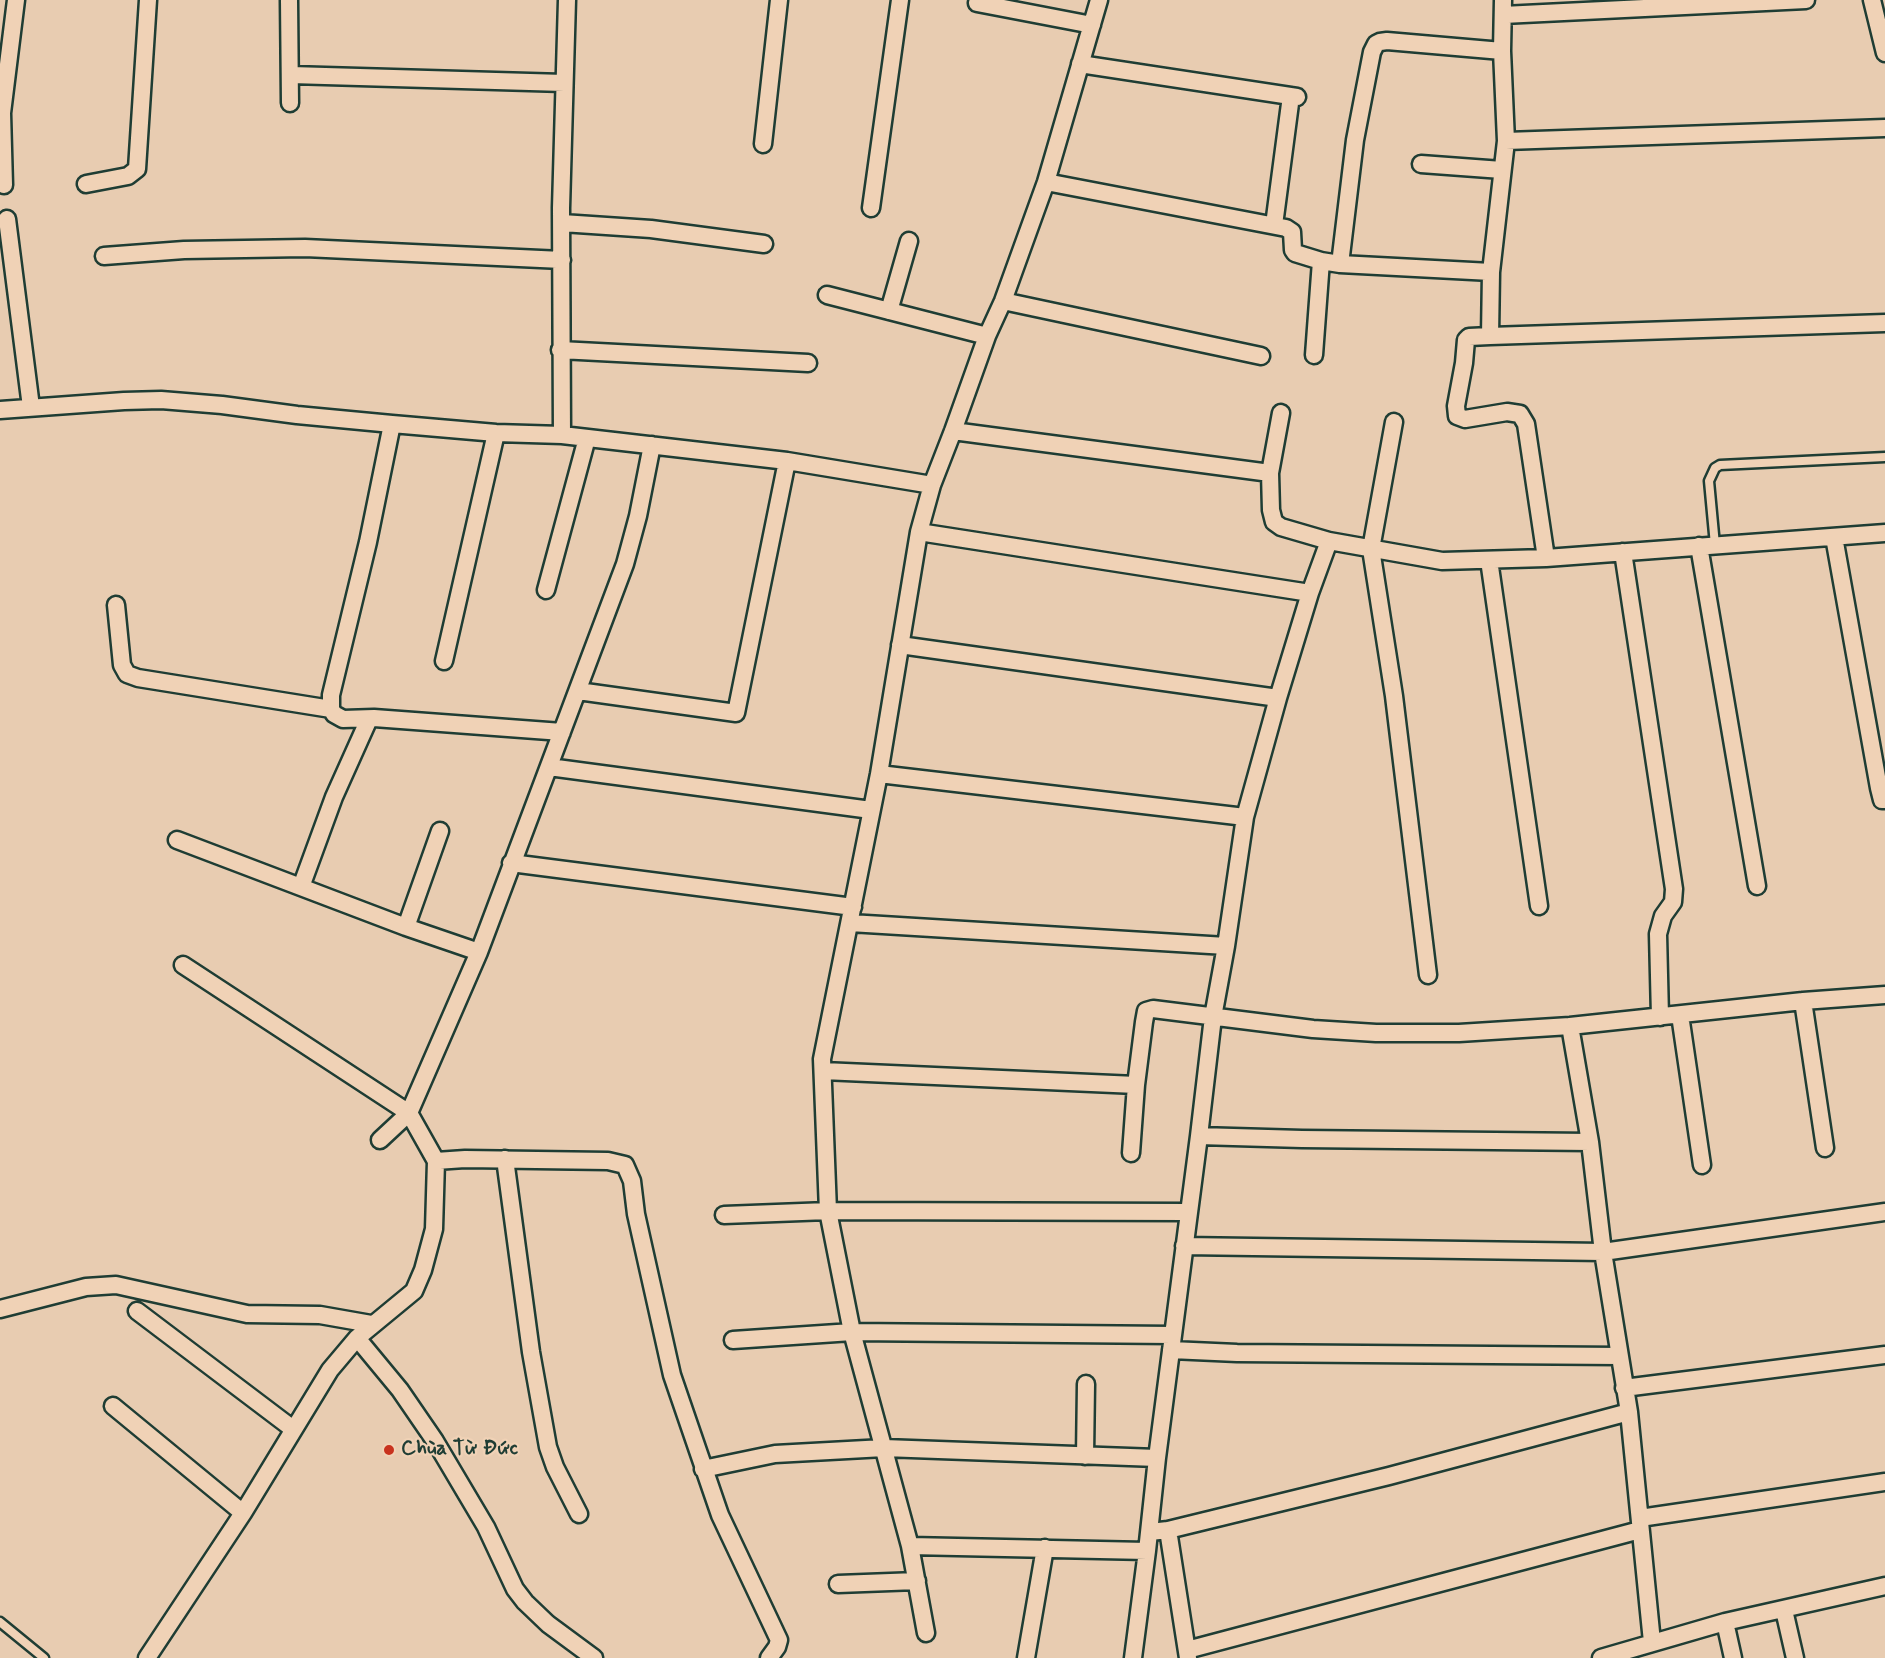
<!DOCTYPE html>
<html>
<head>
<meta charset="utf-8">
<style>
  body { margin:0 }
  canvas { display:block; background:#e8ccb1 }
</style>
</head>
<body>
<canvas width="1885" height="1658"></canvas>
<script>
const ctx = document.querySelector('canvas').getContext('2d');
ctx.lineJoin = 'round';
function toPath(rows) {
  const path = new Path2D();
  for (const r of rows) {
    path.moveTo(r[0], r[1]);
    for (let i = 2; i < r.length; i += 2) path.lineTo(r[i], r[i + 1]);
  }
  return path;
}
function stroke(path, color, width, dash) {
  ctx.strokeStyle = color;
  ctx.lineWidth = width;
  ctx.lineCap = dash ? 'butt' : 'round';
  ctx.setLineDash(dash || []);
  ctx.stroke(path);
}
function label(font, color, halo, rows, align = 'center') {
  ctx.font = font + ' Mynerve,sans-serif';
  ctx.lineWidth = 4.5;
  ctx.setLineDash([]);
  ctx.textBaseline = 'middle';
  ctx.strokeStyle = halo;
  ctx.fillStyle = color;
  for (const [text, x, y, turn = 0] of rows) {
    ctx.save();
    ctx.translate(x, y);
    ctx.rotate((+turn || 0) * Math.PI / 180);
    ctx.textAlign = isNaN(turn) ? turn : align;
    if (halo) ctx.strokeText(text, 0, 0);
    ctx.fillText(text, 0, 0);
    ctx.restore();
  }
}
const service = toPath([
  [1715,545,1709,481,1715,468,1720,465,1885,457],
  [0,1622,44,1658]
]);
const minor = toPath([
  [289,0,290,103],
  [1503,0,1502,51,1506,141,1491,272,1490,336,1469,337,1466,340,1464,363,1456,406,1457,416,1465,419,1507,412,1520,414,1526,424,1546,558],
  [1872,0,1885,53],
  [977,3,1092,25],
  [1503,15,1806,0],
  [1080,64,1297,97],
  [291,75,564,83],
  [1506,141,1885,128],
  [763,144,779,0],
  [1421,164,1502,170],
  [1046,182,1286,228,1292,232,1293,250,1295,253,1321,261,1340,264,1491,272],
  [86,184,128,176,137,169,148,0],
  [4,185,2,113,16,0],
  [871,208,900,0],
  [7,219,31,407],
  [562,223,651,229,764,244],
  [1274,225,1291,96],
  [104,256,184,250,305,248,562,260],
  [1340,264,1355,140,1372,52,1376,44,1380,42,1387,41,1502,51],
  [827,295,987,336],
  [1003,301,1261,356],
  [889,311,909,241],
  [1490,336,1885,323],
  [560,350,808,363],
  [1314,355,1321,261],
  [0,410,124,401,161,400,222,405,297,415,392,424,496,433,562,435,787,461,932,485],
  [1394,422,1371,549,1394,696,1428,975],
  [392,424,368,542,331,695,331,709,334,714,343,719,374,718,562,732],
  [953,431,1270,473,1271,510,1274,522,1281,527,1329,541,1442,561,1546,558,1885,533],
  [562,435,561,208,567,0],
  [1270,473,1281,413],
  [919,532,1310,593],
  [1834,537,1879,788,1882,800,1885,800],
  [1699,546,1757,886],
  [1623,552,1674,889,1673,902,1663,916,1658,934,1660,1017],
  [1489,560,1539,906],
  [546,590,587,438],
  [116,605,122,665,127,674,138,678,331,709],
  [900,645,1278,698],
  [444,661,496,433],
  [578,691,736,713,787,461],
  [549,767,871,810],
  [879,774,1245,817],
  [177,840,406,927,479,952],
  [511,863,853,907],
  [301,887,334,797,369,719],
  [850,923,1226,946],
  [406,927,440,831],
  [183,965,409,1113,436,1161,465,1159,608,1161,625,1165,632,1181,636,1214,672,1375,720,1515,779,1640,777,1647,769,1658],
  [1803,1001,1825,1148],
  [1680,1015,1702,1165],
  [1570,1026,1590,1142,1603,1252,1629,1412,1652,1642],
  [823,1071,1136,1085],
  [1199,1136,1302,1139,1590,1142],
  [380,1140,409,1113,479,952,625,564,638,516,652,445],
  [1131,1153,1136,1085,1144,1022,1146,1011,1153,1009,1313,1029,1376,1033,1459,1033,1570,1026,1803,1001,1885,995],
  [505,1159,531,1352,548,1447,555,1467,579,1514],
  [724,1215,828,1211,1188,1212],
  [1184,1246,1603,1252,1885,1212],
  [0,1309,86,1287,116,1285,247,1314,320,1315,371,1324],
  [137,1311,293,1429],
  [357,1338,400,1390,435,1441,486,1527,515,1589,525,1602,548,1624,594,1658],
  [733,1340,852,1332,1172,1335],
  [1171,1350,1237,1353,1619,1356],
  [1624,1388,1885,1355],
  [113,1406,243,1513],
  [1085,1456,1086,1384],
  [703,1469,775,1454,884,1448,1157,1458],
  [1640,1518,1885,1482],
  [1168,1530,1188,1658],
  [1150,1532,1168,1530,1389,1476,1629,1412],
  [910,1546,1147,1551,1157,1458,1199,1136,1213,1017,1226,946,1245,817,1278,698,1310,593,1329,541],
  [838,1584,917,1581],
  [1784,1610,1795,1658],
  [1725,1622,1733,1658],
  [926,1633,910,1546,852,1332,828,1211,822,1059,879,774,919,532,932,485,953,431,987,336,1003,301,1046,182,1099,0],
  [1187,1650,1640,1530],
  [147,1658,243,1513,330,1370,357,1338,414,1291,423,1270,434,1229,436,1161],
  [1026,1658,1045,1548],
  [1133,1658,1147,1551],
  [1601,1658,1725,1622,1885,1586]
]);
const markers = [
  [389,1450,6,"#c8321e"]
];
const poiNames = [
  ["Chùa Từ Đức",401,1450]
];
stroke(service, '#1f3d34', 13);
stroke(minor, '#1f3d34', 21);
stroke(service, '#f0d2b6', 8);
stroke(minor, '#f0d2b6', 16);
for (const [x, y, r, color] of markers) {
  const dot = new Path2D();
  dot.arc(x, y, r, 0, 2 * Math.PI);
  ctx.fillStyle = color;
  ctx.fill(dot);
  stroke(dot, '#f0d2b6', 2);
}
label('bold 21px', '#1f3d34', '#f0d2b6', poiNames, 'left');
</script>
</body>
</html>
